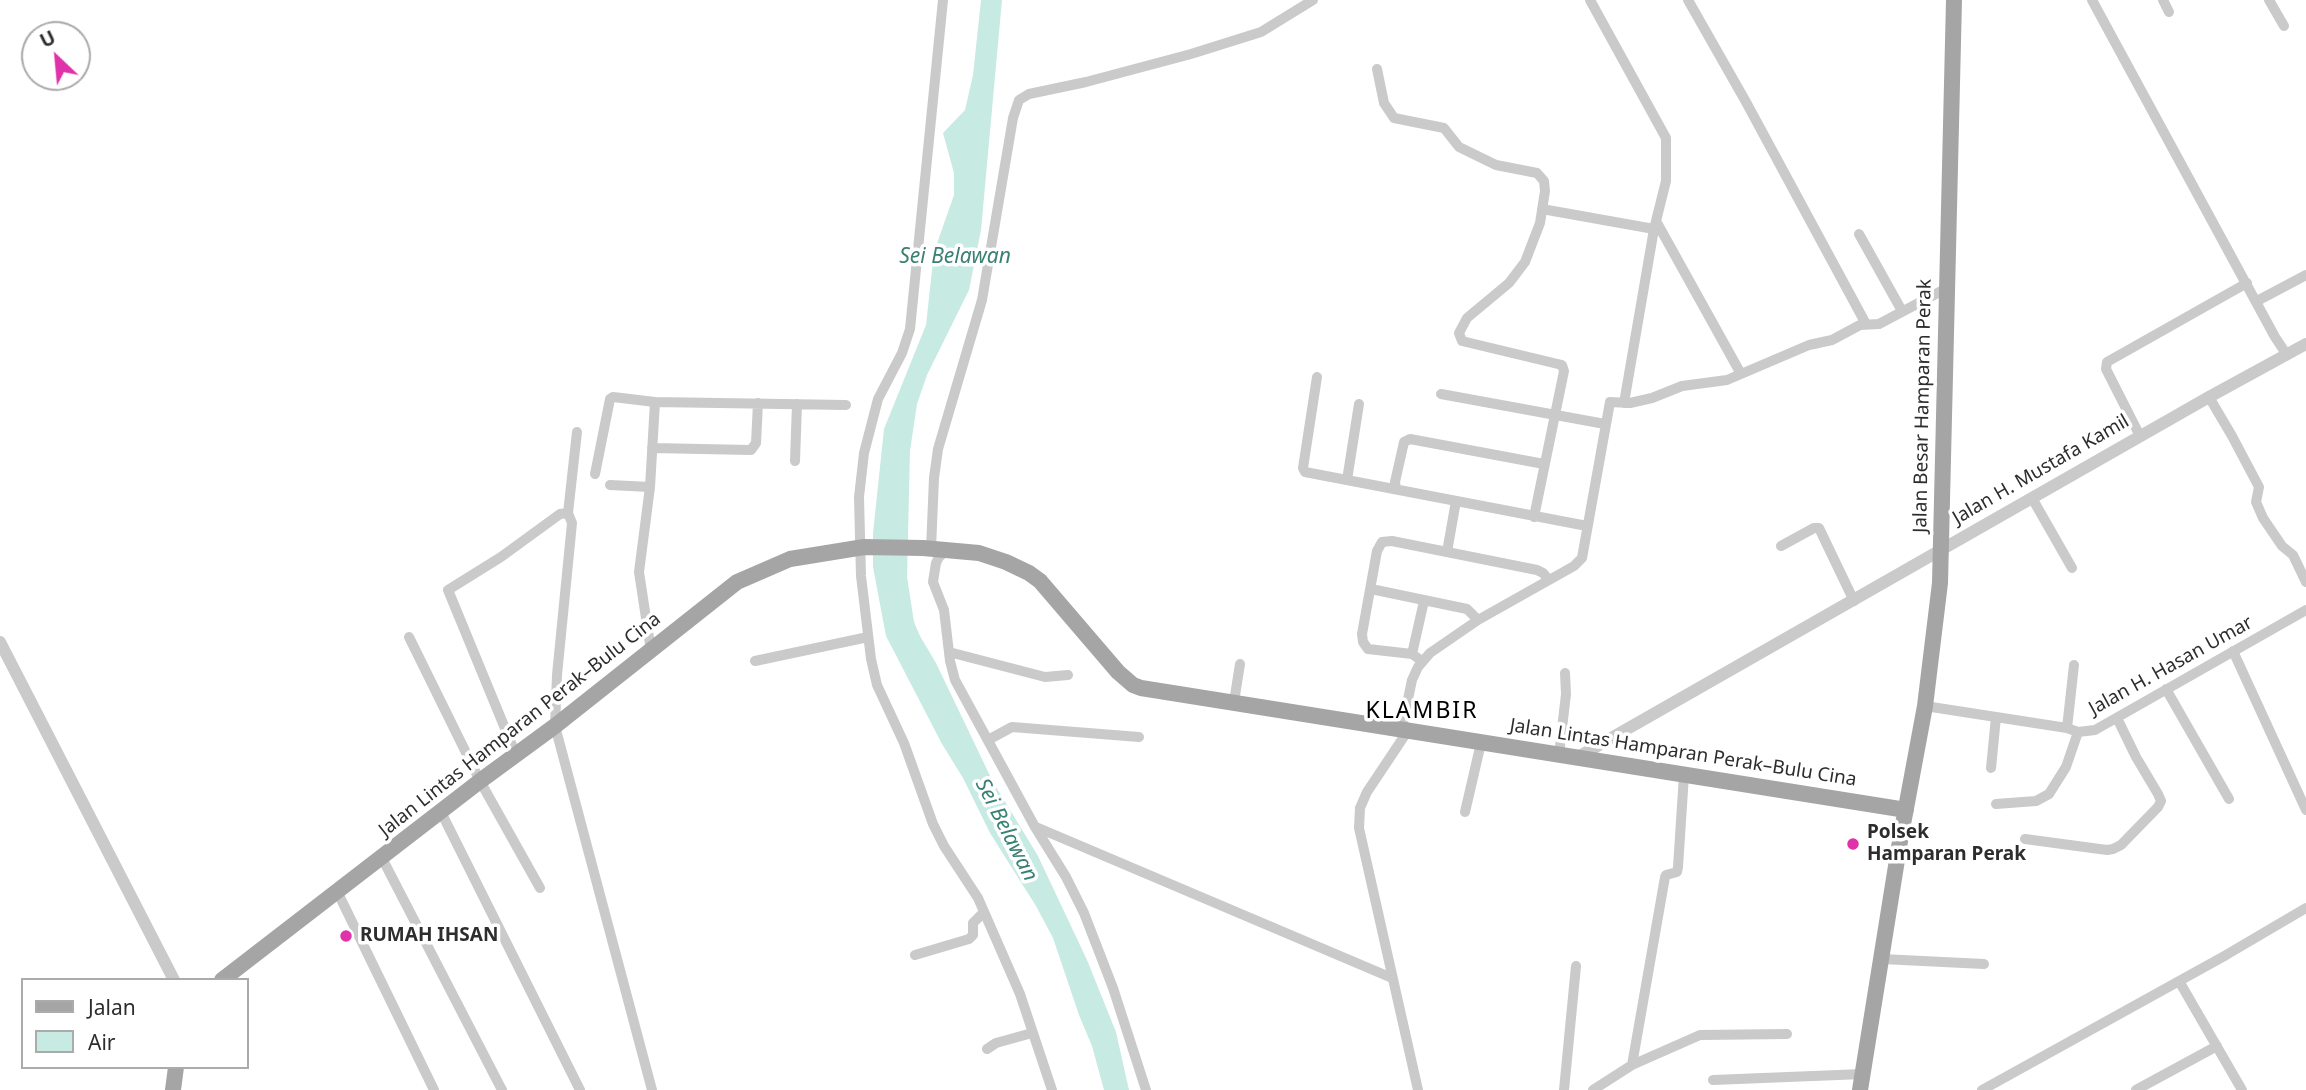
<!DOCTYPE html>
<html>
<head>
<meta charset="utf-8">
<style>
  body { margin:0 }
  #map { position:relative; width:2306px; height:1090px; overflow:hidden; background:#fff; font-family:"Noto Sans",sans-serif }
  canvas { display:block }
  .legend { position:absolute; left:21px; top:978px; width:228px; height:91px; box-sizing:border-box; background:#fff; border:2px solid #ababab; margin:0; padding:9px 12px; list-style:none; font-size:21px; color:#2d2d2d }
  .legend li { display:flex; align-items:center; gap:14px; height:35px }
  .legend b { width:35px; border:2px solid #ababab }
  .north { position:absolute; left:21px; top:21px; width:70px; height:70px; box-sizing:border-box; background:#fff; border:2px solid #ababab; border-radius:50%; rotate:334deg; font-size:19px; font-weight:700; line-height:28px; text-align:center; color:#2d2d2d }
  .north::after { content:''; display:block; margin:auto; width:24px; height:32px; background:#e033a9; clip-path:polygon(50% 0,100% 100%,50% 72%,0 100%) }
</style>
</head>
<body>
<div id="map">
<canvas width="2306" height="1090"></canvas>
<ul class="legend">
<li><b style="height:9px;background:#a5a5a5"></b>Jalan</li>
<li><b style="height:19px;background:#c7eae2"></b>Air</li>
</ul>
<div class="north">U</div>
</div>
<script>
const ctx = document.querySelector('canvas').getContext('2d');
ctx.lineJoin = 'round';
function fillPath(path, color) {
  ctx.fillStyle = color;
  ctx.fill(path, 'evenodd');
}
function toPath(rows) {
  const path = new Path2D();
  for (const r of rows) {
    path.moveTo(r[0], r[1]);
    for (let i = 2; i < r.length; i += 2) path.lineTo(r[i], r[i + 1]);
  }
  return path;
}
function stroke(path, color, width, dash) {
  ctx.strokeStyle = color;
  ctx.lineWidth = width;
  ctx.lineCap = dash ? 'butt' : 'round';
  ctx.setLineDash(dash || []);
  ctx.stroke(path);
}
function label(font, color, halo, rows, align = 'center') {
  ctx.font = font + ' "Noto Sans",sans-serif';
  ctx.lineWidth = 7;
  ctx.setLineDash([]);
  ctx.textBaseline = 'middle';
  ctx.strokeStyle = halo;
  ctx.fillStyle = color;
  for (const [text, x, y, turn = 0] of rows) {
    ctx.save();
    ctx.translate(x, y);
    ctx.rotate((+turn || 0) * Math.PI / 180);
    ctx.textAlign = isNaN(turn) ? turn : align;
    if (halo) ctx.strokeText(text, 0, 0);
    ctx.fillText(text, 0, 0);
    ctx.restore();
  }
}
const water = toPath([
  [981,0,1002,0,981,230,969,290,927,375,917,404,910,451,907,577,914,622,920,636,936,663,993,782,1038,856,1087,960,1116,1032,1129,1090,1104,1090,1092,1046,1079,1015,1053,938,1036,906,990,833,963,778,942,744,886,636,873,567,873,533,884,429,926,325,934,252,954,195,954,173,943,133,965,110,973,75]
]);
const minor = toPath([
  [943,0,910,329,902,353,878,399,864,453,859,497,861,576,871,659,877,685,904,743,933,824,944,846,978,898,1020,994,1052,1090],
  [1590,0,1666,138,1666,181,1654,229,1624,403],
  [1688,0,1746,102,1866,324],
  [2092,0,2275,337,2287,355],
  [2163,0,2169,12],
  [2269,0,2284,26],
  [1377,69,1384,103,1394,118,1444,128,1459,147,1496,165,1537,173,1544,181,1545,191,1540,223,1525,262,1509,283,1467,318,1459,333,1462,341,1562,365,1564,371,1534,517],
  [1542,209,1654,229],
  [1656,221,1741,374],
  [1859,234,1902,311],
  [2257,301,2306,275],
  [1317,377,1303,468,1305,472,1587,526],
  [1441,394,1605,424],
  [2209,397,2232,436,2259,487,2256,502,2263,518,2282,546,2293,555,2306,582],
  [655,402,846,405],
  [577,432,568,513,572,523,557,675,555,726,652,1090],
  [2140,436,2106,369,2107,362,2247,283],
  [652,448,751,450,756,443,758,403],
  [795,461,797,404],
  [595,474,610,399,613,397,655,402,650,487,639,572,651,651],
  [1347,480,1359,404],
  [610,485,650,487],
  [1396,488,1395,482,1404,442,1410,439,1544,464],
  [2032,498,2072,568],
  [1781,546,1814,528,1819,528,1854,601],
  [931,549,934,478,938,449,982,300,1013,118,1019,100,1029,94,1086,82,1191,54,1261,32,1313,0],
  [947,550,939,557,936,563,933,582,944,610,950,661,955,680,1035,827,1066,877,1084,913,1113,988,1146,1090],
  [1447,552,1456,501],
  [1371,589,1467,609,1478,620],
  [409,637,480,781,540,888],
  [2233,651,2306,810],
  [949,652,1045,677,1068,675],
  [1412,654,1424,601],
  [755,661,868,637],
  [1422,661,1412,654,1368,649,1363,642,1362,634,1377,551,1382,542,1392,541,1537,570,1543,573,1549,580],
  [2166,689,2229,799],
  [1234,702,1240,664],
  [1925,706,2067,728,2078,732,2095,730,2306,610],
  [1402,728,1412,680,1418,667,1430,653,1478,620,1574,566,1582,558,1610,402,1630,403,1652,398,1682,386,1727,380,1809,345,1832,340,1860,325,1879,324,1947,288],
  [2067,728,2074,665],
  [1409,729,1367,792,1360,808,1359,828,1418,1090],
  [988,740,1012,727,1139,737],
  [516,755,448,590,501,557,560,514,568,513],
  [1559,755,1566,694,1565,673],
  [1991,768,1996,717],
  [1996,804,2036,801,2049,794,2066,767,2078,732],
  [441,812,580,1090],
  [1465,812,1481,743],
  [1036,827,1392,978],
  [2025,839,2107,850,2113,849,2121,845,2158,807,2161,801,2158,794,2136,757,2117,718],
  [382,858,502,1090],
  [337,891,434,1090],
  [915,955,969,939,973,935,973,923,984,912],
  [1882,959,1984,964],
  [2179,981,2242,1090],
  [987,1049,996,1043,1032,1033],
  [1632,1065,1700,1035,1787,1034],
  [1713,1080,1863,1074],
  [1564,1090,1576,966],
  [1593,1090,1632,1065,1665,877,1666,875,1677,872,1678,867,1684,775],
  [1982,1090,2226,955,2306,908],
  [2136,1090,2217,1046]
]);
const tertiary = toPath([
  [0,642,174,980],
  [1578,757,2209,397,2306,344]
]);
const primary = toPath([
  [222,980,480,781,555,726,737,582,790,559,864,547,923,548,979,553,1006,562,1029,573,1040,581,1118,672,1133,685,1141,688,1906,810],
  [173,1090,176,1067],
  [1860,1090,1901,835,1925,706,1940,583,1954,0]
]);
const markers = [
  [1853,844,7,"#e033a9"],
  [346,936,7,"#e033a9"]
];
const streetNames = [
  ["Jalan Besar Hamparan Perak",1923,406,-89],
  ["Jalan H. Mustafa Kamil",2041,470,-30],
  ["Jalan H. Hasan Umar",2171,666,-29],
  ["Jalan Lintas Hamparan Perak–Bulu Cina",520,725,-38],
  ["Jalan Lintas Hamparan Perak–Bulu Cina",1683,753,9]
];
const poiNames = [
  ["Polsek",1867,833],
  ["Hamparan Perak",1867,855],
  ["RUMAH IHSAN",360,936]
];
const waterNames = [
  ["Sei Belawan",955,257],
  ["Sei Belawan",1006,830,63]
];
const quarterNames = [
  ["KLAMBIR",1422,711]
];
fillPath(water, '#c7eae2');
stroke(minor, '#cacaca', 10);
stroke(tertiary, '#cacaca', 12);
stroke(primary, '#a5a5a5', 16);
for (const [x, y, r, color] of markers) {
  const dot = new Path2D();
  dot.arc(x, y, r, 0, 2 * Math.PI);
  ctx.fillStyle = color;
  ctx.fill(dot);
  stroke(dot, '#fff', 2.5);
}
label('19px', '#2d2d2d', '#fff', streetNames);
label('bold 19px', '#2d2d2d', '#fff', poiNames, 'left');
label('italic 21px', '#398170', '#fff', waterNames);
ctx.letterSpacing = '2px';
label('23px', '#000', '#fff', quarterNames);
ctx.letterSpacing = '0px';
</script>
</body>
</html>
